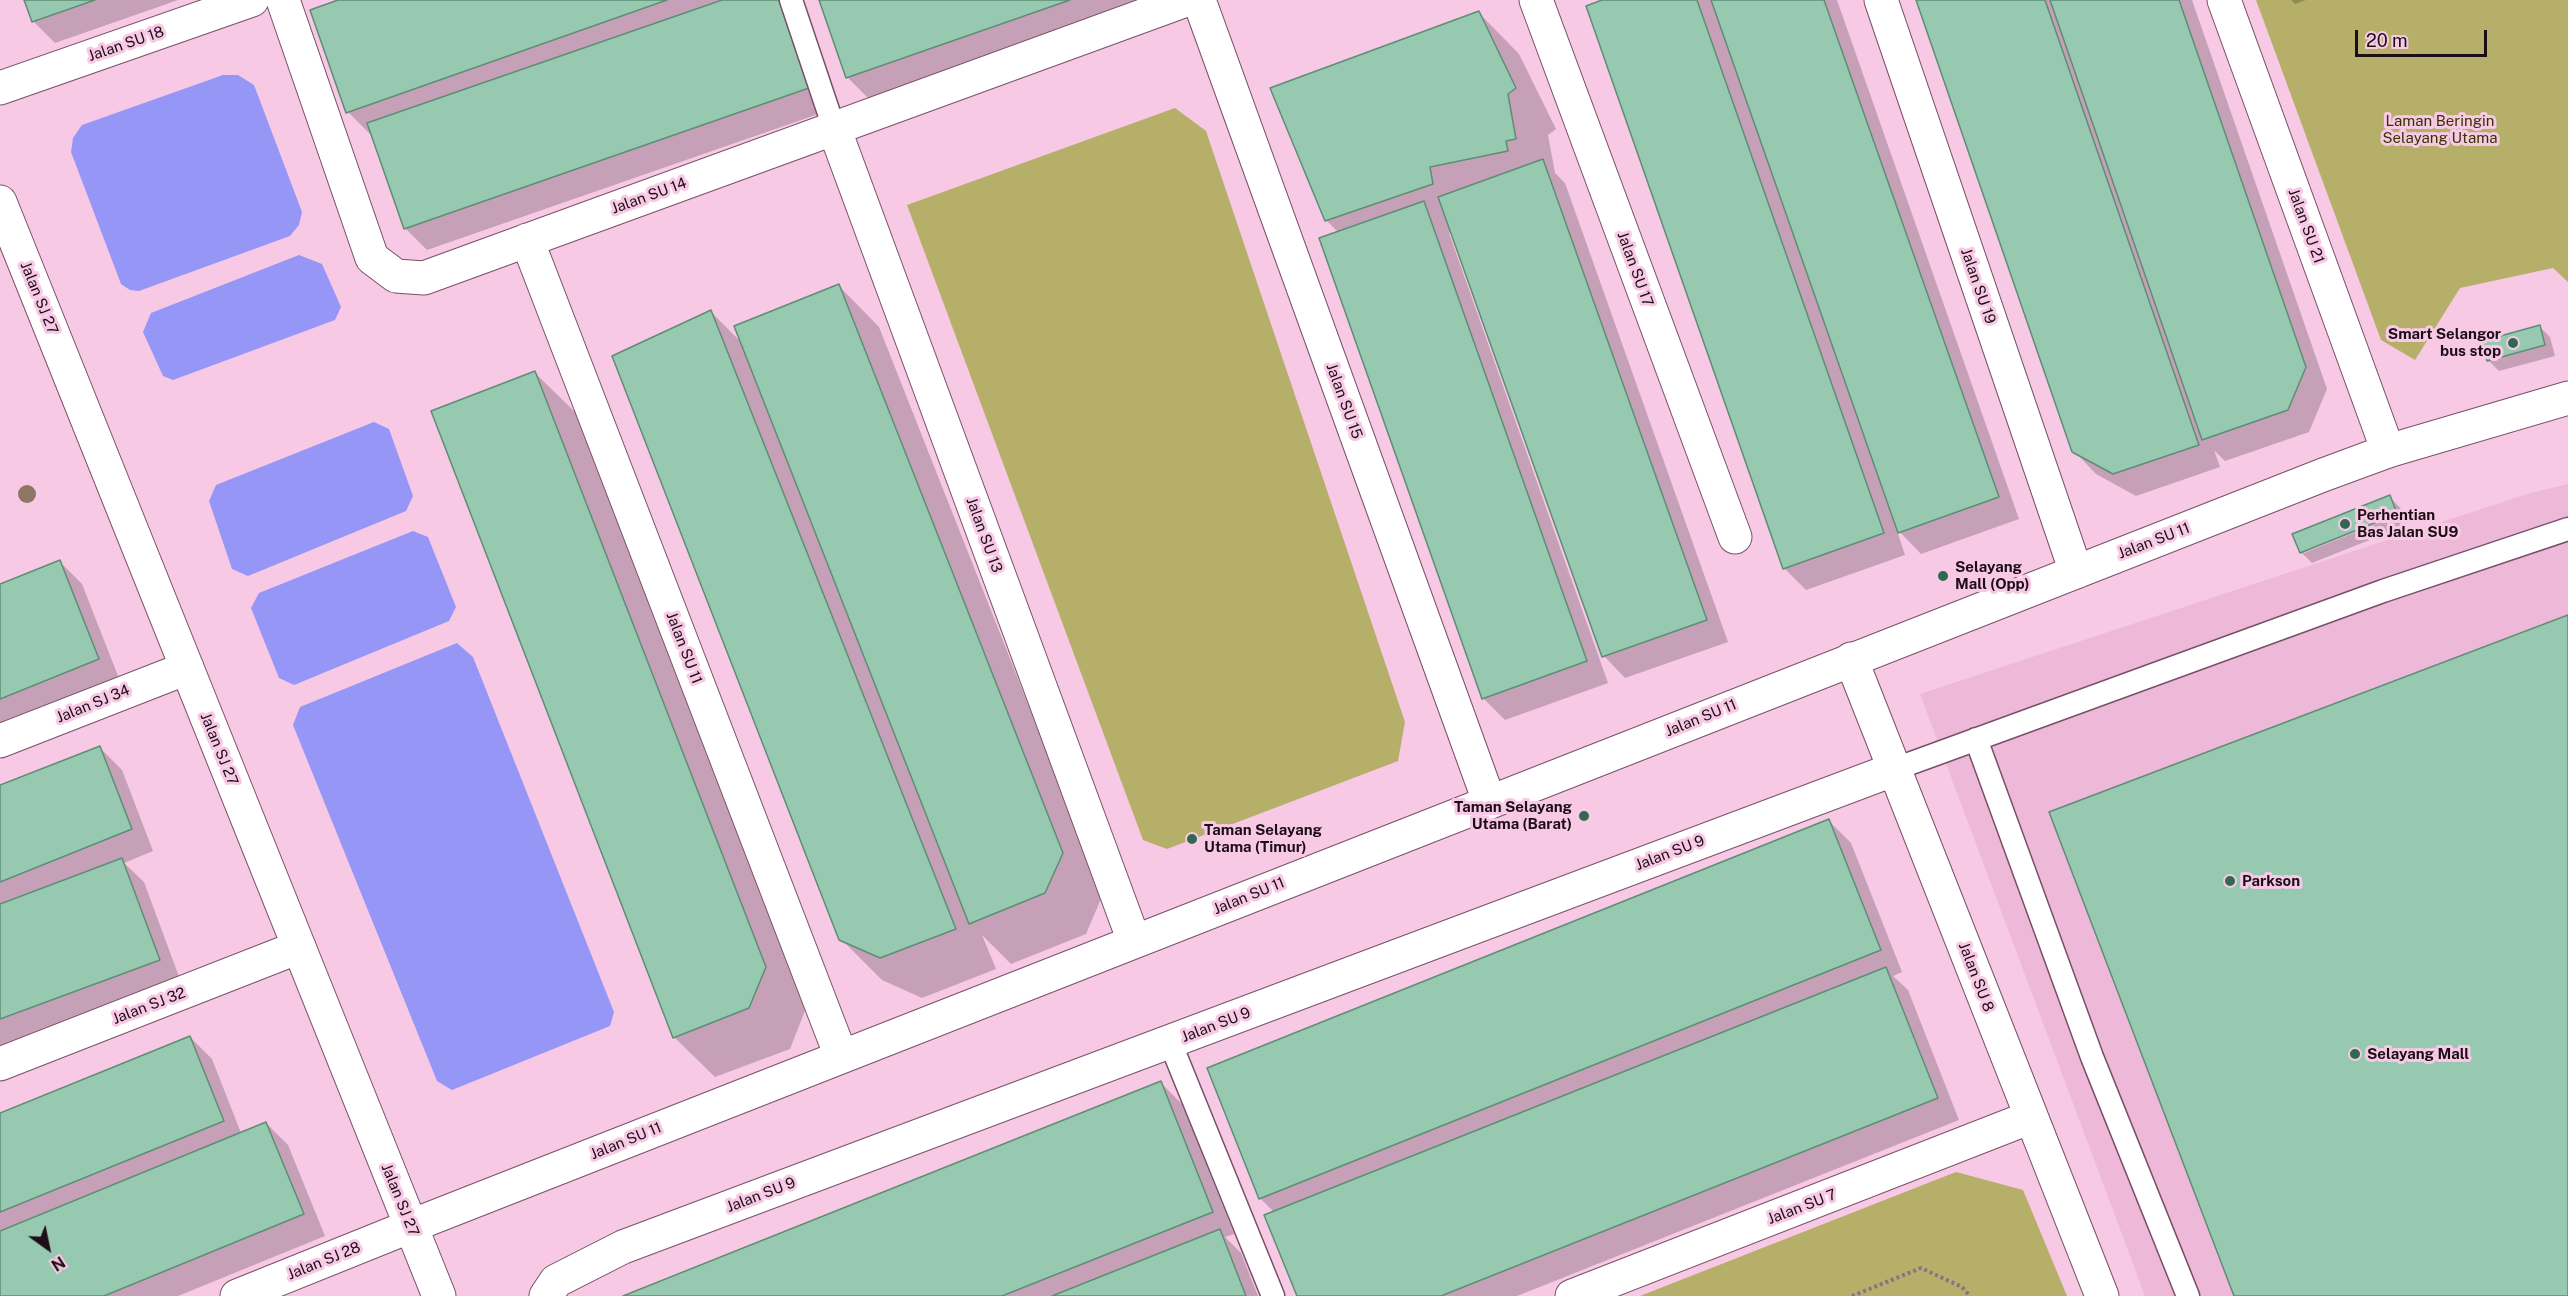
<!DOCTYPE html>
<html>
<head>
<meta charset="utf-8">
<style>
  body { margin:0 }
  #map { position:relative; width:2568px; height:1296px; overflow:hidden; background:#f7c9e4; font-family:"Public Sans",sans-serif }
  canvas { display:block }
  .north { position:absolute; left:18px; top:1218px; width:60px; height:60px; -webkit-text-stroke:4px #f7c9e4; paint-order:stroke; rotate:147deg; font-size:16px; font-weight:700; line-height:24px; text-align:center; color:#1c0d16 }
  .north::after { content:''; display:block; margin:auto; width:21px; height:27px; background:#1c0d16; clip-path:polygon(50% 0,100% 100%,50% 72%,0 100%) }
  .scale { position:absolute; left:2355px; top:30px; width:132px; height:27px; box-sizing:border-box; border:3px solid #1c0d16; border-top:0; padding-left:8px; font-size:18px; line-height:21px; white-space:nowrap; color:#1c0d16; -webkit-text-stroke:4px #f7c9e4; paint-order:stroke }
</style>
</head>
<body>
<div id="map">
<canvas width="2568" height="1296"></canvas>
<div class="north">N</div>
<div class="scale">20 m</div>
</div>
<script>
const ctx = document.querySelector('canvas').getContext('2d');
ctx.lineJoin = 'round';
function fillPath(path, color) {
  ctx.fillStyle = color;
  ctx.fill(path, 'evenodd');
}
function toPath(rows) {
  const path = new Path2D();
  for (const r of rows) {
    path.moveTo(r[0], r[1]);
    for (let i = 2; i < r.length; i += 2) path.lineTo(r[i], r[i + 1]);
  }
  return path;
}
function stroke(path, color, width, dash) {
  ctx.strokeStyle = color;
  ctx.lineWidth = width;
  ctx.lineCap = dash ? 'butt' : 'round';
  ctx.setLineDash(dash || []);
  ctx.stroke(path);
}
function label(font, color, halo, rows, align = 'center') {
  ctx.font = font + ' "Public Sans",sans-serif';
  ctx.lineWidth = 6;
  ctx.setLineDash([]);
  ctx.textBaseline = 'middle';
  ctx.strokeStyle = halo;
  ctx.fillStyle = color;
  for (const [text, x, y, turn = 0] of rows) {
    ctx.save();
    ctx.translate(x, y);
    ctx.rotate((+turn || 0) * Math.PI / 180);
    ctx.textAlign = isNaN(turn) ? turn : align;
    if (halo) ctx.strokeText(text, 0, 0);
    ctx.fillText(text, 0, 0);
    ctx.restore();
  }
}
const built = toPath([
  [2568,484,2568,1296,2145,1296,1920,694,2527,494]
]);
const green = toPath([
  [2256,0,2568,0,2568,282,2553,268,2460,288,2415,360,2381,340],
  [1175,108,1206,131,1405,722,1398,761,1167,849,1143,840,907,205],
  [1956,1172,2023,1190,2067,1296,1640,1296]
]);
const water = toPath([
  [223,75,238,75,254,85,302,212,299,225,290,236,139,291,130,290,121,284,71,152,73,138,82,125],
  [299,255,322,264,341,307,335,320,173,380,163,376,143,332,151,313],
  [374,422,389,429,413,496,406,511,248,576,232,569,209,501,216,485],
  [413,531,428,537,456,607,449,621,294,685,279,678,251,608,259,593],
  [457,643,473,657,614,1012,610,1026,452,1090,437,1081,293,725,300,707]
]);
const shadow = toPath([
  [26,0,178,0,55,43,33,21],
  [343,0,788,0,830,110,427,250,405,228,372,133,370,134,348,112],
  [820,0,1154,0,869,99,847,77],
  [1607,0,1837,0,2019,519,1921,554,1896,528,1905,555,1806,590,1784,568],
  [1918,0,2192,0,2327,389,2309,432,2225,461,2214,450,2220,467,2136,496,2096,474,2074,451],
  [2291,0,2306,0,2295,4],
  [1479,13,1519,54,1556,129,1548,135,1555,173,1565,183,1728,642,1625,678,1604,656,1452,232,1449,233,1608,683,1505,720,1483,698,1339,233,1326,220],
  [839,286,879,327,1103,894,1086,934,1011,964,982,935,996,969,922,998,882,980,841,939,711,312,742,343],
  [2539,326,2550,337,2555,356,2499,371,2488,360],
  [535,373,576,413,806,1008,790,1049,715,1077,674,1037],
  [2390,497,2402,510,2304,549,2304,553,2403,513,2407,525,2312,563,2301,552,2294,535],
  [60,562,82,584,120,681,0,729,0,585],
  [100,748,122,770,153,851,124,863,144,882,181,982,0,1049,0,787],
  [1829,821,1851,843,1902,972,1893,976,1908,990,1959,1120,1517,1296,1298,1296,1274,1212,1260,1198],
  [190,1037,212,1059,241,1133,266,1123,288,1145,325,1236,178,1296,0,1296,0,1114],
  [1160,1082,1182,1104,1234,1234,1225,1237,1241,1253,1258,1296,627,1296]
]);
const building = toPath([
  [24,0,95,0,32,22,24,0],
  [338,0,667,0,346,113,310,10,338,0],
  [722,0,779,0,809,88,404,229,367,123,722,0],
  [819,0,1070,0,846,78,819,0],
  [1602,0,1697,0,1884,533,1783,569,1586,6,1602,0],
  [1711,0,1824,0,1999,497,1898,533,1711,0],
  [1916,0,2045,0,2199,445,2113,474,2072,452,1916,0],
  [2050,0,2179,0,2306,367,2288,410,2202,440,2050,0],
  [1479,11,1516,88,1508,94,1516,139,1506,141,1508,151,1430,167,1433,184,1325,221,1270,88,1479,11],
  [1543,159,1707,620,1602,657,1438,197,1543,159],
  [1424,201,1587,661,1482,699,1319,238,1424,201],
  [839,284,1063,853,1045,893,969,924,734,326,839,284],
  [711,310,956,929,880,958,839,940,612,356,711,310],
  [2540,325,2545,345,2487,361,2482,341,2540,325],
  [535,371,766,967,749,1008,673,1038,431,411,535,371],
  [2390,495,2397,514,2300,553,2292,534,2390,495],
  [60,560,99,659,0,699,0,584,60,560],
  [2568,615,2568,1296,2234,1296,2049,812,2568,615],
  [100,746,132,829,0,882,0,785,100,746],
  [1829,819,1881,950,1259,1199,1207,1068,1829,819],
  [122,858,160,960,0,1019,0,904,122,858],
  [1886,967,1938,1098,1441,1296,1297,1296,1264,1215,1886,967],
  [190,1036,224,1121,0,1212,0,1113,190,1036],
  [1161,1081,1213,1212,1002,1296,623,1296,1161,1081],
  [266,1122,304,1214,104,1296,0,1296,0,1231,266,1122],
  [1220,1229,1246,1296,1052,1296,1220,1229]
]);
const path = toPath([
  [1852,1296,1921,1268,1962,1287,1970,1296]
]);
const lane = toPath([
  [791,0,834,128],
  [1976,739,2092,1057,2188,1296],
  [1895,769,2383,591,2568,529],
  [1170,1042,1273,1296]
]);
const street = toPath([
  [283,0,372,258,396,276,424,278,1186,0],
  [1199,0,1489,801],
  [1536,0,1735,537],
  [1881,0,2076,572],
  [2224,0,2388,451],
  [0,88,252,0],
  [834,128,1134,941],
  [527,240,841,1056],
  [1851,659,2102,1296],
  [0,741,187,668],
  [0,1064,299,947],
  [237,1296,411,1226],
  [546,1296,556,1281,623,1247,1895,769],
  [1572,1296,2031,1117]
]);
const secondary = toPath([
  [0,202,439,1296],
  [411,1226,2323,475,2388,451,2568,398]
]);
const trees = [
  [27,494]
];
const markers = [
  [2513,343,6,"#316950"],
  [2345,524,6,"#316950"],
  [1943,576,6,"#316950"],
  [1584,816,6,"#316950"],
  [1192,839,6,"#316950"],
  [2230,881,6,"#316950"],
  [2355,1054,6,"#316950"]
];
const streetNames = [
  ["Jalan SU 18",126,44,-19],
  ["Jalan SU 14",649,196,-20],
  ["Jalan SU 21",2306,226,70],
  ["Jalan SU 17",1635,269,70],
  ["Jalan SU 19",1978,286,71],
  ["Jalan SJ 27",39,298,68],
  ["Jalan SU 15",1344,401,70],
  ["Jalan SU 13",984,535,70],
  ["Jalan SU 11",2154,541,-21],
  ["Jalan SU 11",684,648,69],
  ["Jalan SJ 34",93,704,-22],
  ["Jalan SU 11",1701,718,-22],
  ["Jalan SJ 27",219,749,68],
  ["Jalan SU 9",1670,853,-21],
  ["Jalan SU 11",1249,896,-22],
  ["Jalan SU 8",1976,977,69],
  ["Jalan SJ 32",149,1006,-21],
  ["Jalan SU 9",1216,1025,-21],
  ["Jalan SU 11",626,1141,-22],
  ["Jalan SU 9",761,1195,-21],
  ["Jalan SJ 27",400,1200,68],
  ["Jalan SU 7",1802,1207,-21],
  ["Jalan SJ 28",324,1261,-22]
];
const parkNames = [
  ["Laman Beringin",2440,121],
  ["Selayang Utama",2440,138]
];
const poiNames = [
  ["Smart Selangor",2501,334,"right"],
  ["bus stop",2501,351,"right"],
  ["Perhentian",2357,515],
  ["Bas Jalan SU9",2357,532],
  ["Selayang",1955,567],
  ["Mall (Opp)",1955,584],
  ["Taman Selayang",1572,807,"right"],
  ["Utama (Barat)",1572,824,"right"],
  ["Taman Selayang",1204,830],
  ["Utama (Timur)",1204,847],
  ["Parkson",2242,881],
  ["Selayang Mall",2367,1054]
];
fillPath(built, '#eeb9d8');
fillPath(green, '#b6af6a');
fillPath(water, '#9696f7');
fillPath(shadow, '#0003');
fillPath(building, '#97c8b0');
stroke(building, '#5e8d76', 1.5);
stroke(lane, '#775068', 25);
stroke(street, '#775068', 35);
stroke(secondary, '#775068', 35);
stroke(path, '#8f7082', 4, [3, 3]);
stroke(lane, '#fff', 22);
stroke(street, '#fff', 33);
stroke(secondary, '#fff', 33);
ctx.fillStyle = '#8e7667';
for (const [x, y] of trees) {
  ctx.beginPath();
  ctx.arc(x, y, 9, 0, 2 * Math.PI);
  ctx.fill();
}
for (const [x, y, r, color] of markers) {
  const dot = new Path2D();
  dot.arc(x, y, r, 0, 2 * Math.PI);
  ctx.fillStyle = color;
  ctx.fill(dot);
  stroke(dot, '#f7c9e4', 2);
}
label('15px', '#1c0d16', '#f7c9e4', streetNames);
label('15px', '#383200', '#f7c9e4', parkNames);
label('bold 15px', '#1c0d16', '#f7c9e4', poiNames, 'left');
</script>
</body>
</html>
